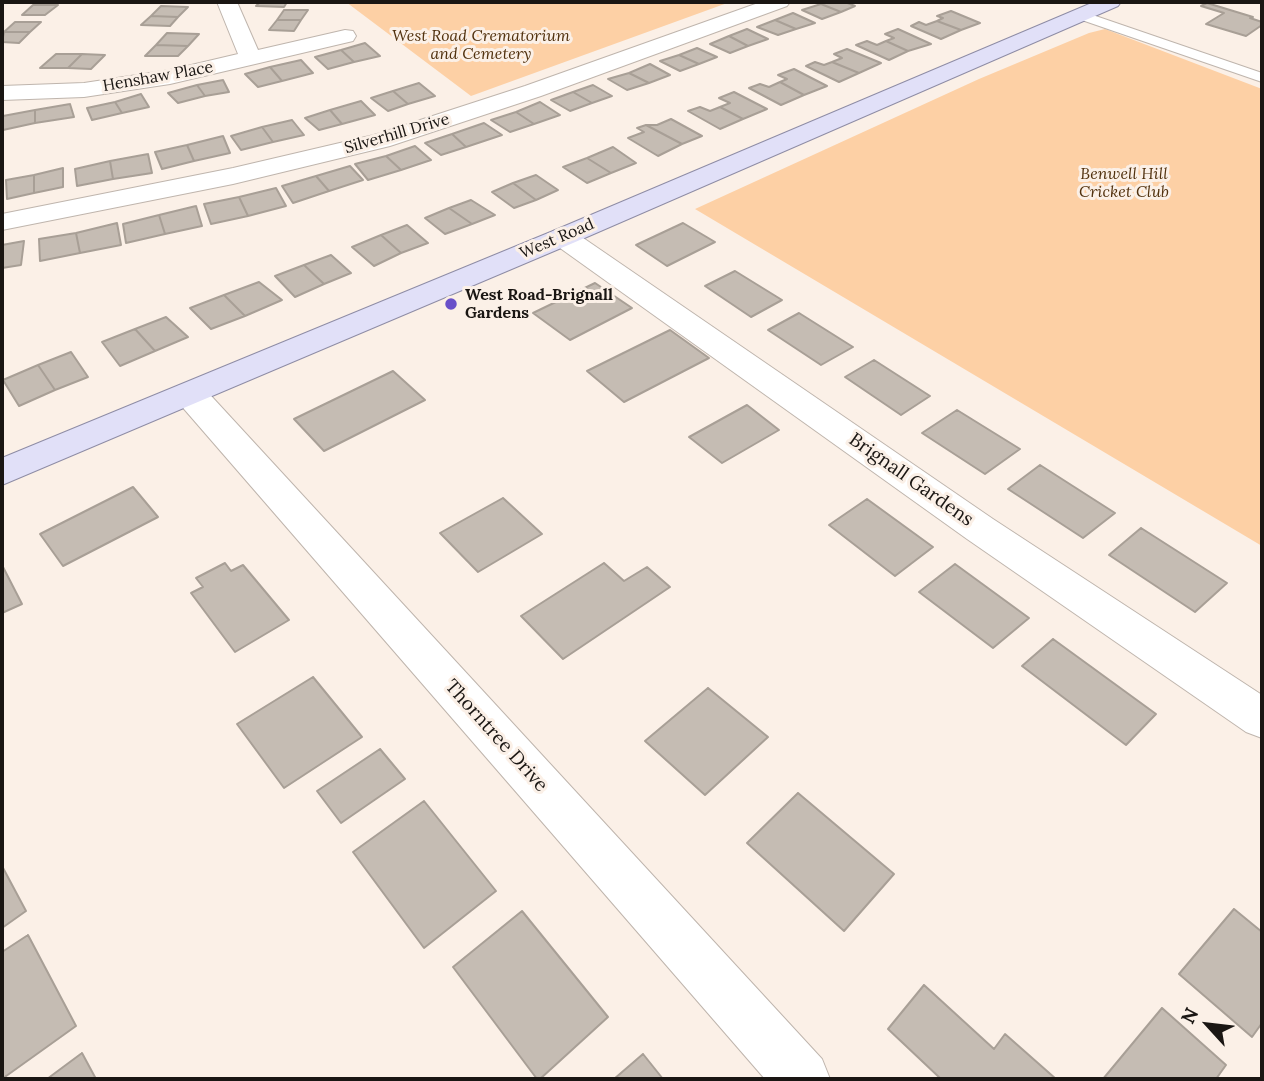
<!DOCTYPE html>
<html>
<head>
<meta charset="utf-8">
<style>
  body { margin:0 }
  #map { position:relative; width:1264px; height:1081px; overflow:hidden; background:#fbf0e7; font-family:Lora,serif }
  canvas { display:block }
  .frame { position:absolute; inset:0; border:4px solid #1a1613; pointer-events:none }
  .north { position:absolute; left:1173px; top:990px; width:70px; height:70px; -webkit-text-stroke:5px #fbf0e7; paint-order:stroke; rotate:297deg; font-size:19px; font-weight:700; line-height:28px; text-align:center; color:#1a1613 }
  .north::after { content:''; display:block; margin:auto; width:24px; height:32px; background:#1a1613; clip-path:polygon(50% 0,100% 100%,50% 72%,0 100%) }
</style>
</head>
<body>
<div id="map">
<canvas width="1264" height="1081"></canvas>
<div class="frame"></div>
<div class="north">N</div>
</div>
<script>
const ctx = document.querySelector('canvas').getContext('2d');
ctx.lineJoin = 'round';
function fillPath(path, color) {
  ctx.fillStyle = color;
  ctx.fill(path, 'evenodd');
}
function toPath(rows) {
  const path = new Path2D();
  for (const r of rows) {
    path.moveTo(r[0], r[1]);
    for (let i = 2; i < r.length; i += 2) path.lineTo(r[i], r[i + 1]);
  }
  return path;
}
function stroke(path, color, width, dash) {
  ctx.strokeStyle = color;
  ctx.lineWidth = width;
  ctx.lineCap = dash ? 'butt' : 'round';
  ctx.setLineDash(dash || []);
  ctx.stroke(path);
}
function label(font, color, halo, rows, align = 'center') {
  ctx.font = font + ' Lora,serif';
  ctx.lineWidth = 6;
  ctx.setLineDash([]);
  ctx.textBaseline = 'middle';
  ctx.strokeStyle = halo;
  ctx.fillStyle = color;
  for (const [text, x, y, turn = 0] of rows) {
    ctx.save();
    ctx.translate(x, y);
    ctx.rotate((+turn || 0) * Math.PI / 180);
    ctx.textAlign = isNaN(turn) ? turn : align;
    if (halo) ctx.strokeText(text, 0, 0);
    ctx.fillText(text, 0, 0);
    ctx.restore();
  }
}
const green = toPath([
  [346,2,730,2,471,96],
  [1105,29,1262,89,1262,546,695,209,979,79,1089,33]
]);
const building = toPath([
  [260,2,287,2,284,7,256,6,260,2],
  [826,2,845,2,855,6,841,12,821,4,826,2],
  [1207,3,1253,17,1250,18,1262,22,1262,25,1246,36,1206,24,1224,13,1201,6,1207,3],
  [821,4,841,12,822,19,802,10,821,4],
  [33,5,58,5,45,15,22,15,33,5],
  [161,6,188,7,178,17,151,16,161,6],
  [284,10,308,10,301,20,277,20,284,10],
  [951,11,980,23,961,30,937,21,943,18,937,16,951,11],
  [793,13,815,23,796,29,775,20,793,13],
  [151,16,178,17,170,26,141,25,151,16],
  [277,20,301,20,294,31,269,30,277,20],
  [775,20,796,29,778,35,757,27,775,20],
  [937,21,961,30,941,39,911,26,919,22,926,25,937,21],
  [15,22,41,22,30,32,4,32,15,22],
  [747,29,768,39,748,46,729,36,747,29],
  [898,29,931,44,908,51,886,41,894,38,885,34,898,29],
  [4,32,30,32,19,43,2,42,4,32],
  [167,33,199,34,188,46,156,45,167,33],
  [729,36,748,46,730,53,710,44,729,36],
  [867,41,877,45,886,41,908,51,889,60,856,45,867,41],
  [365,43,380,56,354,62,341,50,365,43],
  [156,45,188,46,178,56,145,56,156,45],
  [697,48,717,57,699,64,679,55,697,48],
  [847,49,881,63,859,73,832,62,842,58,834,54,847,49],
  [341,50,354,62,328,69,315,57,341,50],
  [56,54,82,54,68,68,40,68,56,54],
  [82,54,105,55,91,69,68,68,82,54],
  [679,55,699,64,680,71,660,61,679,55],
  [301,60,313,73,282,81,270,67,301,60],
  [815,62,824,65,832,62,859,73,839,82,806,66,815,62],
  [650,64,670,75,649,83,629,73,650,64],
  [270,67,282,81,258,87,245,74,270,67],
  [794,69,827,86,804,95,780,82,787,79,778,75,794,69],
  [629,73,649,83,627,90,608,79,629,73],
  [223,80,229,92,205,96,197,85,223,80],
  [780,82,804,95,781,105,749,88,760,84,769,87,780,82],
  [419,83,435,96,408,104,393,91,419,83],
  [197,85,205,96,178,103,168,93,197,85],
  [593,85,612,96,592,103,573,92,593,85],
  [393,91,408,104,388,111,371,98,393,91],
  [573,92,592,103,570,111,551,100,573,92],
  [734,92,767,109,743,119,720,107,730,103,719,98,734,92],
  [141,94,149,107,122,113,115,102,141,94],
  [361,101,375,115,342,124,330,110,361,101],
  [115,102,122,113,92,120,87,108,115,102],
  [540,102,560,115,534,124,516,112,540,102],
  [70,104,74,117,35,123,35,110,70,104],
  [700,107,710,111,720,107,743,119,720,129,688,111,700,107],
  [35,110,35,123,3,130,3,116,35,110],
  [330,110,342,124,319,130,305,118,330,110],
  [516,112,534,124,510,132,491,120,516,112],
  [671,119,702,136,682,144,646,125,657,125,671,119],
  [292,120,304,135,273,142,262,127,292,120],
  [484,123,502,135,466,147,452,134,484,123],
  [646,125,682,144,658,156,628,138,644,132,637,128,646,125],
  [262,127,273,142,241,150,231,136,262,127],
  [452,134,466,147,441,155,425,143,452,134],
  [223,136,230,153,194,161,187,145,223,136],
  [187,145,194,161,162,169,155,152,187,145],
  [415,146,431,160,401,170,386,156,415,146],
  [613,147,636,163,611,173,587,158,613,147],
  [148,154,152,173,113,179,110,161,148,154],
  [386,156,401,170,368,180,355,164,386,156],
  [587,158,611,173,587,183,563,167,587,158],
  [110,161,113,179,77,186,75,169,110,161],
  [350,166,363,180,329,191,316,176,350,166],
  [63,168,63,187,34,193,34,175,63,168],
  [34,175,34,193,7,199,6,180,34,175],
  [536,175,558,190,536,200,513,183,536,175],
  [316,176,329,191,293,203,282,186,316,176],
  [513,183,536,200,514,208,492,192,513,183],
  [276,188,286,206,248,216,239,197,276,188],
  [239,197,248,216,211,224,204,204,239,197],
  [471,200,495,215,472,224,449,208,471,200],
  [196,206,202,226,165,234,159,215,196,206],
  [449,208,472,224,445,234,425,218,449,208],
  [159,215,165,234,126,243,123,224,159,215],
  [117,223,121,245,80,253,76,233,117,223],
  [683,223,715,242,667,266,636,245,683,223],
  [407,225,428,243,401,253,381,235,407,225],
  [76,233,80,253,40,261,39,239,76,233],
  [381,235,401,253,374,266,352,247,381,235],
  [24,241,21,265,2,268,2,245,24,241],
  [331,255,351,273,324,284,304,265,331,255],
  [304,265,324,284,295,297,275,276,304,265],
  [735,271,782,300,751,317,705,286,735,271],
  [259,282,282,300,245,316,224,295,259,282],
  [595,283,632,308,570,340,533,313,595,283],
  [224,295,245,316,211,329,190,308,224,295],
  [799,313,853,347,821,365,768,330,799,313],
  [166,317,188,337,155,351,135,329,166,317],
  [135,329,155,351,120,366,102,342,135,329],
  [670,330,709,358,624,402,587,371,670,330],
  [71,352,88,377,55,390,38,365,71,352],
  [874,360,930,396,901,415,845,377,874,360],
  [38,365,55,390,19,406,3,380,38,365],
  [393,371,425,400,324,451,294,419,393,371],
  [747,405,779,430,722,463,689,437,747,405],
  [957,410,1020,449,985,474,922,433,957,410],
  [1040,465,1115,513,1083,538,1008,489,1040,465],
  [133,487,158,517,63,566,40,534,133,487],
  [503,498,542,534,478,572,440,533,503,498],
  [867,499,933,547,895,576,829,525,867,499],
  [1141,528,1227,583,1195,612,1109,555,1141,528],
  [225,563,231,571,243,565,289,620,235,652,191,593,203,587,196,578,225,563],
  [604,563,624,581,647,567,670,587,563,659,521,616,604,563],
  [955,564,1029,618,993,648,919,592,955,564],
  [2,565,22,604,2,613,2,565],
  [1053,639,1156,714,1126,745,1022,666,1053,639],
  [313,677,362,737,284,788,237,724,313,677],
  [708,688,768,737,705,795,645,741,708,688],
  [380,749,405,779,341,823,317,791,380,749],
  [798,793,894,874,844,931,747,843,798,793],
  [424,801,496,891,424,948,353,852,424,801],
  [2,866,26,911,2,928,2,866],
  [1234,909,1262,932,1262,1023,1252,1037,1179,974,1234,909],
  [522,911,608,1017,540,1079,537,1079,453,967,522,911],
  [28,935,76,1026,2,1079,2,952,28,935],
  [924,985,994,1049,1005,1034,1056,1079,941,1079,888,1029,924,985],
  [1162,1008,1226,1065,1216,1079,1103,1079,1162,1008],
  [82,1053,96,1079,47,1079,82,1053],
  [643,1054,663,1079,614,1079,643,1054]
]);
const service = toPath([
  [1081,11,1262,73,1262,82,1076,18,1076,12,1081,11]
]);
const minor = toPath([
  [217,2,237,2,258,50,345,30,353,31,356,36,353,41,170,84,84,97,2,100,2,86,84,83,170,70,238,54,217,2],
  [761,2,790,2,787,6,541,96,390,146,233,184,2,230,2,214,233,168,374,135,525,86,761,2],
  [563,228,573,231,993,519,1262,695,1262,738,1246,732,967,539,553,243,549,237,553,231,563,228],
  [190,383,202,386,822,1059,830,1079,765,1079,178,402,173,394,178,386,190,383]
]);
const primary = toPath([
  [1094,2,1121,2,1118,6,573,243,2,485,2,458,553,231,1094,2]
]);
const markers = [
  [451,304,7,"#6950c9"]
];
const farParknames = [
  ["West Road Crematorium",481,36],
  ["and Cemetery",481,54],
  ["Benwell Hill",1124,174],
  ["Cricket Club",1124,192]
];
const farStreetnames = [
  ["Henshaw Place",158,77,-10],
  ["Silverhill Drive",397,134,-16],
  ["West Road",557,239,-23]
];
const farPoinames = [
  ["West Road-Brignall",465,295],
  ["Gardens",465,313]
];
const streetNames = [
  ["Brignall Gardens",911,480,35],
  ["Thorntree Drive",496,736,48]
];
fillPath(green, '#fdd0a5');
fillPath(building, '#c5bcb3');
stroke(building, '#a89f96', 2);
stroke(service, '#bfb5ad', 2);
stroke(minor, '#bfb5ad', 2);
stroke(primary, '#8e8ca5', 2);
fillPath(service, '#fff');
fillPath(minor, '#fff');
fillPath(primary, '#e1e0f8');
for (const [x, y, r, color] of markers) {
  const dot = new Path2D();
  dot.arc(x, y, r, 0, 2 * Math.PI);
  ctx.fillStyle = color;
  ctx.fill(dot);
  stroke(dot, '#fbf0e7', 2.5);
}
label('italic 16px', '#51310e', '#fbf0e7', farParknames);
label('16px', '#1a1613', '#fbf0e7', farStreetnames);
label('bold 16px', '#1a1613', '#fbf0e7', farPoinames, 'left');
label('19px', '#1a1613', '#fbf0e7', streetNames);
</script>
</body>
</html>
